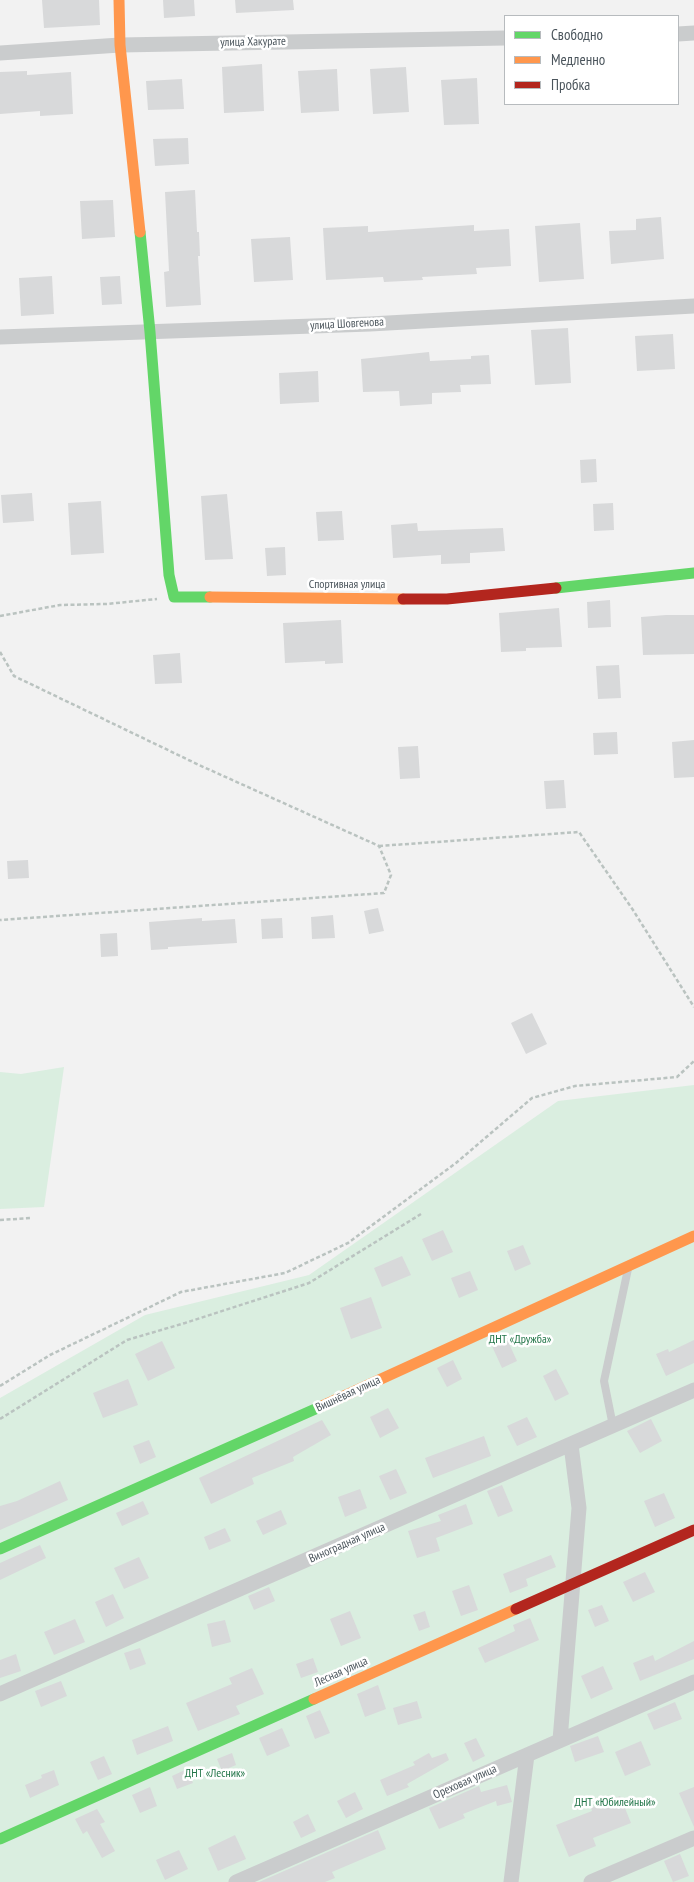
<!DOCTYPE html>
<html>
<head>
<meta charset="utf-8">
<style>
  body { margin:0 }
  #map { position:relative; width:694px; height:1882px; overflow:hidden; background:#f2f2f2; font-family:"PT Sans Narrow",sans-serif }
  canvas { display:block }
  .legend { position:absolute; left:504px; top:15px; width:175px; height:90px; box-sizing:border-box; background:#fff; border:1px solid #b7bbbe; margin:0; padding:6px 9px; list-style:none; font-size:15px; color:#4b555c }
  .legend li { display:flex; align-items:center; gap:10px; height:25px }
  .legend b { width:25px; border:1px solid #b7bbbe }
</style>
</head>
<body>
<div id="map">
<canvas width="694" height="1882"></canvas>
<ul class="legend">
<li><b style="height:6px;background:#63d668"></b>Свободно</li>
<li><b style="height:6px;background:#ff974d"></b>Медленно</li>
<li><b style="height:6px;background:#b3261e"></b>Пробка</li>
</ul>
</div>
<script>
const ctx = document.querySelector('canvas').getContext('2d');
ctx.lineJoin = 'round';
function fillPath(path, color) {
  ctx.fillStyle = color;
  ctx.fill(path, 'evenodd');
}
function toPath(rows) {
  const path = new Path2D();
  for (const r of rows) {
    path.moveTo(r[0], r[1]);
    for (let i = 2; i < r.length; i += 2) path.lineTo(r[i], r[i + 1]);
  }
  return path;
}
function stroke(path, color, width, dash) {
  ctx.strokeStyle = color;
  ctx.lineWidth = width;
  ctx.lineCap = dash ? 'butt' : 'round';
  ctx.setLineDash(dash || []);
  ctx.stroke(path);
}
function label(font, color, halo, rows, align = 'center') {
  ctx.font = font + ' "PT Sans Narrow",sans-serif';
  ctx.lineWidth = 5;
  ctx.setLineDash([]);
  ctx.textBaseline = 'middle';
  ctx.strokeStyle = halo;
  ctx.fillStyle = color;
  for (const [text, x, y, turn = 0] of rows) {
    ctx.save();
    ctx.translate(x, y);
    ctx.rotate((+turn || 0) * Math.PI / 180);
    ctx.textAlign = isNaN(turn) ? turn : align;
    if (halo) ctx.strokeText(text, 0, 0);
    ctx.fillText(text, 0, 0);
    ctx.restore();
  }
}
const green = toPath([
  [64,1067,44,1207,0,1209,0,1072,21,1074],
  [694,1085,694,1882,0,1882,0,1398,145,1315,309,1275,558,1101]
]);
const building = toPath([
  [42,0,99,0,100,25,44,28],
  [163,0,194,0,195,16,164,18],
  [235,0,293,0,294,10,236,13],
  [262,64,264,111,224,113,222,67],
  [406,67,409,112,373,114,370,69],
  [337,69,339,111,301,113,298,71],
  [27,71,27,75,71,72,73,114,40,116,40,111,0,114,0,72],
  [477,78,479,124,444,125,441,80],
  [182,79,184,109,148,110,146,81],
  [188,138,189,164,155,166,153,139],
  [195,190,197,232,199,232,200,256,198,256,201,305,166,307,164,272,169,271,165,192],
  [113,200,115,237,82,239,80,201],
  [661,217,664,259,611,264,609,231,636,230,636,219],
  [580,223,584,279,539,282,535,226],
  [474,225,474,231,509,229,511,266,476,268,477,274,422,277,423,280,384,282,383,277,326,280,323,228,368,226,368,232],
  [290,237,293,280,254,282,251,239],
  [52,276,54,314,21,316,19,278],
  [120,276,122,304,102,305,100,277],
  [568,328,571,383,535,385,531,330],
  [673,334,675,369,637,371,635,336],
  [429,352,430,361,471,359,471,356,489,355,491,384,460,385,461,392,432,393,432,404,400,406,399,391,363,392,361,359],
  [318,371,319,402,280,404,279,373],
  [596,459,597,482,581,483,580,460],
  [32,493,34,521,3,523,1,495],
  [227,494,233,559,205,560,201,496],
  [101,501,104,553,71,555,68,503],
  [613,503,614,530,594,531,593,504],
  [342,511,344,540,318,541,316,512],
  [417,523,418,531,503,528,505,551,470,553,470,563,441,564,441,555,393,558,391,525],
  [285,547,286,575,267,576,265,548],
  [610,600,611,627,588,628,587,602],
  [559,608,562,647,526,648,526,651,501,652,499,613],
  [666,615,694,615,694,654,643,655,641,617],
  [341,620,343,663,325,664,325,661,285,663,283,623],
  [180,653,182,683,155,684,153,655],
  [619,665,621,698,598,699,596,666],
  [617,732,618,754,594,755,593,733],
  [694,740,694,777,674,778,672,742],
  [418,746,420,778,400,779,398,747],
  [564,780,566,808,546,809,544,781],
  [28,860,29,878,8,879,7,861],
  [378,908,384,931,369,934,364,911],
  [333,915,335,938,312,939,311,917],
  [202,918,202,921,235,919,237,943,168,947,168,949,151,950,149,922],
  [282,918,283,938,262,939,261,919],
  [117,933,118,956,101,957,100,934],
  [532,1013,547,1044,526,1054,511,1023],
  [443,1230,453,1252,432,1261,422,1239],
  [523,1245,531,1264,515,1271,507,1251],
  [402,1256,411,1275,382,1287,374,1268],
  [470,1271,478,1290,459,1298,451,1278],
  [371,1297,382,1328,351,1339,340,1308],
  [506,1337,517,1361,502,1368,491,1344],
  [694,1340,694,1363,666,1376,656,1354,668,1349,669,1352],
  [162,1341,175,1368,148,1381,135,1354],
  [453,1360,462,1379,447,1387,437,1368],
  [556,1369,569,1394,555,1401,543,1376],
  [128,1379,138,1405,103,1418,93,1393],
  [388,1408,399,1428,380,1438,370,1417],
  [527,1417,537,1437,517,1446,507,1426],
  [651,1419,662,1441,640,1453,627,1431],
  [322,1420,331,1435,293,1457,294,1461,252,1478,254,1484,211,1504,199,1478],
  [484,1436,491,1456,433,1478,425,1458],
  [149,1440,156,1457,140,1464,133,1446],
  [396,1469,407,1493,390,1500,379,1476],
  [60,1481,68,1500,0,1530,0,1506,17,1501],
  [502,1485,513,1511,498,1517,487,1491],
  [360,1489,367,1508,345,1517,338,1497],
  [664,1493,675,1518,655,1527,644,1501],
  [143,1501,149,1514,122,1526,116,1513],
  [466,1504,473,1524,436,1538,440,1551,417,1558,408,1531,441,1521,438,1515],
  [281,1510,287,1524,263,1535,256,1521],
  [225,1528,231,1541,209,1550,204,1537],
  [40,1545,46,1558,0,1580,0,1563],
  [551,1555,556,1567,526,1579,528,1586,510,1593,503,1574],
  [139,1557,149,1578,124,1589,114,1568],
  [645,1572,655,1592,633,1602,623,1582],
  [469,1585,478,1610,461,1616,452,1591],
  [269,1587,275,1601,254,1610,248,1596],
  [113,1594,124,1618,106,1627,95,1602],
  [602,1605,609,1621,595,1627,588,1610],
  [350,1611,361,1638,341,1646,330,1619],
  [425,1611,430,1627,419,1631,413,1615],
  [530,1618,539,1640,485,1663,478,1648,515,1631,513,1625],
  [75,1619,85,1642,54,1655,44,1632],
  [225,1620,231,1642,212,1647,207,1624],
  [694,1641,694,1659,640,1681,633,1663,653,1655,655,1661],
  [140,1648,146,1664,130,1670,124,1653],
  [16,1654,21,1671,0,1678,0,1660],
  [313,1658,318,1672,301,1678,296,1664],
  [603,1666,613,1689,591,1699,581,1676],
  [252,1668,264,1694,236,1706,240,1714,198,1731,186,1703,232,1684,229,1678],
  [61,1681,67,1696,41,1707,35,1691],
  [378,1685,386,1709,365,1717,357,1694],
  [417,1701,422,1718,398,1725,393,1708],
  [675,1702,682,1719,654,1730,647,1714],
  [320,1710,330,1733,315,1739,306,1716],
  [168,1726,173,1741,137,1755,132,1740],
  [282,1728,290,1746,267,1756,259,1738],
  [598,1736,604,1752,575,1762,570,1746],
  [476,1738,485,1756,473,1762,464,1743],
  [641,1741,651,1765,625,1776,615,1752],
  [232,1753,236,1765,222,1771,217,1759],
  [429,1753,432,1758,446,1753,449,1760,407,1784,409,1787,387,1796,380,1780,415,1765,413,1762],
  [104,1756,112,1774,98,1780,90,1762],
  [187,1769,193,1783,177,1789,172,1776],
  [54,1770,59,1785,30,1798,25,1785,42,1778,41,1775],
  [507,1785,512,1802,497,1806,496,1801,463,1814,465,1818,439,1829,429,1808,479,1786,481,1792],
  [150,1787,157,1806,140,1813,132,1795],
  [694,1787,694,1827,679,1793],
  [355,1792,363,1809,346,1818,337,1801],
  [620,1796,631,1823,593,1838,596,1846,569,1857,556,1825,592,1811,591,1808],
  [97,1809,105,1822,100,1824,115,1851,102,1858,87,1831,83,1834,75,1819],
  [308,1814,316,1831,301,1838,293,1822],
  [378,1830,386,1849,332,1872,335,1878,325,1882,259,1882],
  [235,1835,246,1859,218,1871,208,1848],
  [179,1850,188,1869,165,1880,156,1860],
  [680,1854,689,1876,673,1882,664,1861]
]);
const path = toPath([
  [0,616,60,605,106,604,157,599],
  [0,652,14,676,199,765,379,846,391,875,384,893,0,920],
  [379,846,579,832,633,910,694,1007],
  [0,1220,31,1218],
  [0,1386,50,1355,181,1292,285,1273,348,1243,456,1163,532,1098,575,1086,677,1077,694,1061],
  [0,1419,127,1340,185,1323,309,1283,421,1214]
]);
const lane = toPath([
  [613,1426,604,1381,628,1269]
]);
const street = toPath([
  [678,34,694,33],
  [0,53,120,45,505,38],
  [0,337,370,324,694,306],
  [0,1694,694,1390],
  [560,1740,579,1508,571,1445],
  [236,1882,694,1682],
  [511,1882,527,1755],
  [591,1882,694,1838]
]);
const fast = toPath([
  [140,232,150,332,169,575,174,597,210,597],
  [556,588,694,573],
  [0,1549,322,1406],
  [0,1839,314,1699]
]);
const slow = toPath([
  [119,0,120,45,140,232],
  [210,597,403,599],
  [322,1406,694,1236],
  [314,1699,516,1609]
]);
const jam = toPath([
  [403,599,447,599,556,588],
  [516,1609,694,1530]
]);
const streetNames = [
  ["улица Хакурате",253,42,-1],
  ["улица Шовгенова",347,324,-3],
  ["Спортивная улица",347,585],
  ["Вишнёвая улица",348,1394,-25],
  ["Виноградная улица",347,1543,-24],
  ["Лесная улица",341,1672,-24],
  ["Ореховая улица",465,1782,-24]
];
const parkNames = [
  ["ДНТ «Дружба»",520,1340],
  ["ДНТ «Лесник»",215,1774],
  ["ДНТ «Юбилейный»",615,1803]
];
fillPath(green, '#daeee0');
fillPath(building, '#d8d9da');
stroke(path, '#bac3c0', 2.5, [4, 2.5]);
stroke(lane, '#cacccd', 8);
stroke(street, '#cacccd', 15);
stroke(fast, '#63d668', 11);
stroke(slow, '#ff974d', 11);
stroke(jam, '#b3261e', 11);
label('12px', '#4b555c', '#fff', streetNames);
label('12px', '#237649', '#fff', parkNames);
</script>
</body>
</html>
